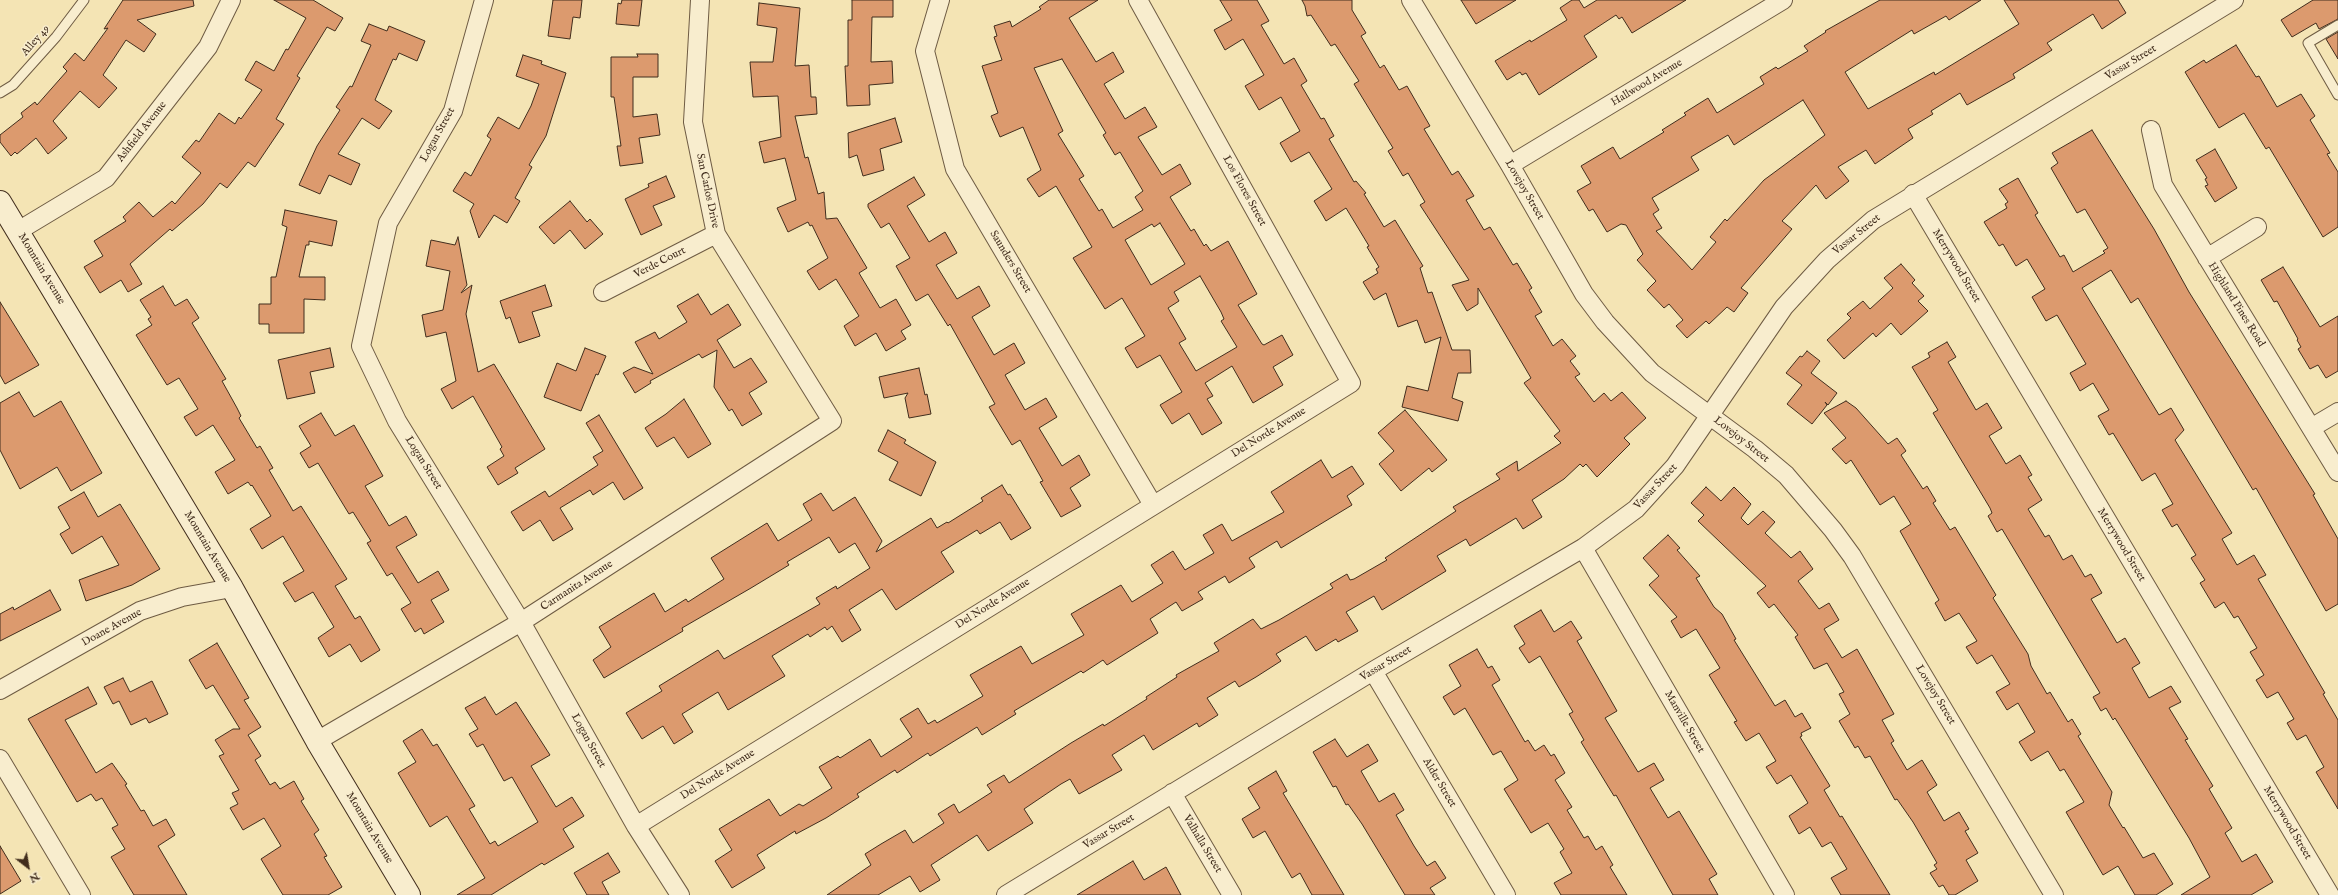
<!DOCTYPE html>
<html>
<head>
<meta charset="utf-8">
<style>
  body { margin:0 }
  #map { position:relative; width:2338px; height:895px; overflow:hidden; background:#f4e4b4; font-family:"IM FELL English",serif }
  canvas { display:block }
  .north { position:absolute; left:8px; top:847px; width:40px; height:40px; -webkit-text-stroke:3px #f8edce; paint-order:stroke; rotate:149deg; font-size:11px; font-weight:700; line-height:16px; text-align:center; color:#412d1d }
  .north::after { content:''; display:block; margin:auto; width:14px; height:18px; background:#412d1d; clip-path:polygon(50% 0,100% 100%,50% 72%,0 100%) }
</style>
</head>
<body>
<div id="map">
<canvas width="2338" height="895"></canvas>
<div class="north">N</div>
</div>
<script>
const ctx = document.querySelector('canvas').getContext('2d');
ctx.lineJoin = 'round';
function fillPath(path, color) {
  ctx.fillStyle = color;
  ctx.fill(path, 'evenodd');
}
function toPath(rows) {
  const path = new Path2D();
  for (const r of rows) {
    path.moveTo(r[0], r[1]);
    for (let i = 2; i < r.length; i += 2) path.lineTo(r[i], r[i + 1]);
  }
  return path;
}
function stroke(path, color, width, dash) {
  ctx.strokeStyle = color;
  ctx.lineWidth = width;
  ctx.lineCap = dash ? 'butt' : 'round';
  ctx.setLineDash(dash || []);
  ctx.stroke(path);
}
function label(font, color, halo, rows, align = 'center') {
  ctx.font = font + ' "IM FELL English",serif';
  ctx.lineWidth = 3;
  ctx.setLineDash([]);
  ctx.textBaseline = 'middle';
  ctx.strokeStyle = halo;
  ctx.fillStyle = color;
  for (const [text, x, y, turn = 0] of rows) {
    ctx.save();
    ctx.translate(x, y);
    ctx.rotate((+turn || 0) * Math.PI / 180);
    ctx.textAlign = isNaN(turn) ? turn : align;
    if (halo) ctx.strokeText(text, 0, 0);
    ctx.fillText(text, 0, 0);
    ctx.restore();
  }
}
const building = toPath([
  [123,0,193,0,194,6,137,20,156,34,144,52,126,40,103,75,117,88,99,108,80,91,53,121,67,138,48,154,36,138,17,154,15,152,11,156,0,142,0,135,23,117,21,113,35,102,37,105,67,71,63,67,75,53,84,61,108,28,104,29,123,0],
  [274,0,313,0,343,18,335,31,327,27,297,76,300,78,276,119,284,124,255,167,248,162,227,188,220,183,203,204,172,231,170,229,130,264,142,284,128,292,121,280,100,293,84,267,103,256,94,241,126,221,123,217,139,202,153,217,172,201,175,204,201,173,182,157,196,140,199,142,219,113,235,124,239,117,241,119,262,90,245,80,256,61,274,71,286,49,288,50,306,18,274,0],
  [553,0,582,0,580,18,573,17,570,39,548,36,553,0],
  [622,0,642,0,639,26,616,24,618,3,621,4,622,0],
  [852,0,893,0,893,17,872,17,871,62,892,61,893,83,869,85,870,105,847,106,845,66,848,66,848,20,852,20,852,0],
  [1049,0,1098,0,1069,18,1096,62,1113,52,1124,72,1104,84,1125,119,1145,107,1157,127,1138,137,1162,175,1180,164,1191,184,1170,197,1191,231,1194,229,1204,246,1206,244,1211,251,1228,241,1257,294,1238,305,1262,344,1264,345,1282,335,1293,355,1273,367,1283,385,1253,403,1232,366,1205,383,1213,396,1207,399,1222,423,1202,435,1189,413,1172,424,1160,405,1182,392,1160,355,1137,368,1125,348,1145,336,1122,298,1105,309,1073,258,1092,247,1056,186,1039,197,1027,179,1041,170,1023,127,1000,137,991,116,998,113,982,66,1002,60,994,37,997,36,994,26,1010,21,1012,27,1041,9,1039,7,1049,0],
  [1062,59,1106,133,1103,135,1115,155,1120,152,1143,191,1135,197,1143,210,1113,228,1102,209,1099,211,1079,179,1084,176,1058,134,1063,131,1034,68,1062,59],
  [1160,223,1185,264,1151,285,1125,240,1152,224,1154,227,1160,223],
  [1200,276,1221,312,1224,319,1221,321,1237,347,1196,371,1179,343,1186,339,1168,308,1179,301,1174,292,1200,276],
  [1220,0,1257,0,1269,21,1261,25,1284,64,1294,58,1307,81,1301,85,1321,119,1324,118,1334,136,1329,139,1354,182,1356,181,1366,193,1364,194,1384,227,1395,220,1423,266,1420,268,1428,293,1432,292,1452,350,1470,350,1471,373,1458,373,1452,398,1463,402,1458,421,1402,407,1407,386,1428,391,1441,337,1425,343,1417,320,1398,327,1386,293,1374,300,1363,282,1378,273,1376,269,1379,267,1367,247,1369,246,1346,208,1326,221,1322,214,1314,201,1332,189,1309,152,1291,162,1280,143,1300,131,1281,97,1259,110,1245,86,1264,75,1243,39,1225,50,1214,30,1232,20,1220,0],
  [1302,0,1352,0,1352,10,1366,33,1361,36,1380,68,1384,65,1399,90,1407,86,1430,126,1424,129,1452,175,1458,171,1474,196,1466,200,1484,230,1490,227,1513,265,1517,263,1532,288,1529,290,1542,312,1535,316,1553,346,1562,339,1576,356,1570,361,1580,374,1575,377,1594,402,1604,393,1611,401,1622,392,1646,418,1624,438,1630,444,1597,477,1586,464,1583,467,1580,464,1564,479,1532,500,1542,517,1523,529,1516,518,1470,546,1466,539,1437,556,1446,571,1382,610,1374,596,1346,612,1358,631,1338,642,1336,639,1316,651,1306,636,1276,654,1281,661,1256,677,1239,687,1235,681,1207,698,1218,715,1199,727,1197,723,1153,750,1144,735,1112,755,1122,770,1079,794,1070,779,1061,784,1024,809,1033,823,988,851,977,835,931,865,940,880,920,892,910,876,878,895,827,895,871,865,865,854,881,844,905,830,913,843,944,823,938,814,954,804,959,813,992,792,987,785,1004,775,1009,783,1071,743,1103,724,1104,726,1147,699,1146,697,1177,677,1176,675,1219,651,1214,643,1253,619,1261,629,1279,620,1333,588,1330,584,1347,574,1350,580,1354,579,1387,560,1385,558,1456,511,1453,507,1500,479,1496,474,1517,461,1518,471,1561,443,1554,436,1560,431,1524,383,1531,378,1478,288,1478,304,1467,311,1452,285,1469,280,1420,205,1425,202,1408,173,1403,176,1388,151,1393,148,1354,84,1359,81,1335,44,1331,46,1311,15,1307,16,1305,6,1302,0],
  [1461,0,1516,0,1476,24,1461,0],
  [1572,0,1579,0,1584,8,1597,0,1686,0,1632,33,1622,17,1619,19,1616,15,1584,36,1597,57,1539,95,1526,73,1522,75,1520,72,1507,80,1495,61,1530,40,1531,42,1567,20,1560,8,1572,0],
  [1880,0,1981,0,1949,20,1946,16,1914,34,1912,30,1845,72,1868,109,1934,72,1935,75,2019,24,2004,0,2118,0,2126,13,2102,29,2093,14,2047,43,2052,50,2013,74,2015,78,1967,105,1960,93,1931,111,1933,114,1908,129,1913,138,1875,164,1866,150,1838,167,1849,181,1826,199,1816,185,1782,221,1792,229,1741,288,1748,293,1734,312,1727,307,1709,324,1706,321,1687,338,1676,326,1683,320,1669,304,1664,308,1647,290,1656,281,1637,260,1643,254,1626,225,1621,224,1607,232,1593,209,1589,211,1577,191,1591,183,1581,166,1613,147,1620,159,1664,132,1662,130,1686,115,1684,113,1708,98,1717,113,1764,84,1760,77,1776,67,1778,69,1808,51,1804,46,1826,32,1825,31,1880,0],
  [1803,100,1825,135,1764,180,1727,221,1725,219,1710,237,1716,242,1692,270,1656,231,1662,228,1653,214,1659,210,1652,198,1699,170,1691,157,1728,135,1734,145,1803,100],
  [2313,0,2338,0,2338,19,2319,29,2316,23,2292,37,2281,20,2313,0],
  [759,3,800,8,795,66,809,65,811,97,816,97,817,114,795,116,805,158,808,157,818,194,824,192,826,219,837,218,867,268,859,273,880,308,896,299,911,325,901,331,906,339,886,351,876,333,855,346,844,326,859,316,836,279,819,290,807,271,828,258,812,225,810,226,808,222,788,232,777,208,796,200,785,158,764,163,759,142,781,137,778,96,753,97,750,62,773,62,777,28,757,25,759,3],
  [369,24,387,31,389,26,425,41,417,61,399,53,396,60,393,59,375,100,392,111,379,129,362,118,338,154,360,164,351,185,329,175,320,194,299,185,317,146,340,110,336,107,350,86,352,87,371,45,361,41,369,24],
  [2338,32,2338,59,2326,39,2338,32],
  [2236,45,2256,77,2259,76,2277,107,2301,94,2315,116,2310,120,2330,153,2327,154,2338,172,2338,227,2323,237,2269,147,2266,149,2244,113,2219,128,2185,72,2204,60,2206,63,2236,45],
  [637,54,658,54,658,77,633,77,633,117,657,114,660,135,639,138,643,163,620,166,617,146,621,146,614,97,611,97,611,57,638,57,637,54],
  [523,55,542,61,541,64,566,73,546,136,529,165,532,167,515,198,520,201,507,223,494,215,479,238,470,211,474,204,453,191,465,172,471,176,491,139,487,136,498,117,519,129,531,106,539,84,516,76,523,55],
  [895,118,902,142,880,149,884,170,863,176,857,155,849,158,848,133,895,118],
  [2092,130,2154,229,2189,292,2315,494,2313,495,2338,539,2338,604,2326,611,2256,488,2253,490,2138,298,2131,303,2111,270,2082,288,2159,415,2171,408,2184,430,2175,440,2232,533,2222,539,2237,565,2254,555,2266,575,2258,579,2325,693,2323,694,2338,720,2338,809,2316,772,2324,767,2306,735,2297,740,2287,723,2294,719,2278,692,2267,698,2256,680,2264,675,2250,652,2257,648,2238,616,2234,618,2224,602,2215,608,2200,583,2205,580,2191,558,2196,555,2177,524,2172,527,2162,510,2173,504,2155,473,2142,481,2113,433,2109,435,2098,416,2109,410,2093,383,2080,391,2070,373,2086,364,2057,315,2046,321,2032,297,2045,289,2027,259,2016,266,2003,244,1999,246,1984,222,2007,208,2005,204,2008,202,1999,189,2018,178,2038,213,2035,215,2060,257,2064,255,2073,272,2105,253,2103,251,2108,248,2085,209,2077,213,2051,168,2058,163,2052,153,2092,130],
  [2215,149,2237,188,2215,202,2205,186,2208,185,2205,179,2207,178,2196,160,2215,149],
  [666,176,675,197,653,206,662,225,641,235,625,199,649,187,648,184,666,176],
  [914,177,925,195,907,206,929,242,945,232,957,253,936,265,957,299,979,286,990,306,972,317,994,355,1014,343,1025,363,1005,375,1025,410,1046,398,1057,417,1039,428,1062,466,1079,455,1090,475,1070,488,1081,506,1061,517,1040,482,1043,481,1020,440,1012,445,989,407,995,404,950,324,948,326,928,294,916,301,896,266,910,258,889,223,881,228,868,207,868,204,914,177],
  [570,201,587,222,590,219,603,234,585,249,570,230,554,244,539,227,570,201],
  [285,210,337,221,332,246,309,241,309,245,306,245,299,277,325,277,325,300,304,299,304,333,269,333,269,324,259,324,259,304,271,304,271,277,276,277,287,227,282,225,285,210],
  [458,237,467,285,461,293,472,285,466,314,478,372,494,364,545,449,515,468,518,473,498,485,487,467,504,456,500,449,502,447,473,396,452,409,441,389,456,381,446,332,426,337,422,315,443,310,450,271,426,266,431,240,455,245,458,237],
  [1901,264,1915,280,1912,283,1924,296,1918,301,1928,311,1901,335,1891,323,1876,337,1873,333,1844,359,1827,340,1851,318,1847,314,1863,301,1870,309,1893,288,1884,278,1901,264],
  [2283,267,2320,327,2338,316,2338,371,2326,378,2318,365,2310,369,2298,349,2301,347,2297,340,2298,339,2277,301,2274,302,2261,280,2283,267],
  [545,285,552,306,532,312,540,336,519,343,510,317,506,319,500,301,545,285],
  [163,286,175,306,187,299,199,318,192,323,226,379,222,381,237,408,241,416,239,418,257,448,260,446,273,468,269,470,292,509,293,511,301,506,347,579,335,586,355,619,360,616,380,650,361,662,350,644,329,657,318,638,334,627,313,592,295,602,283,583,304,571,283,536,262,549,250,529,271,516,252,485,251,486,248,482,228,494,215,472,235,460,213,425,196,436,184,417,198,409,179,378,167,385,136,335,152,325,148,319,151,317,140,300,163,286],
  [698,294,711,315,728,304,741,325,717,340,734,368,751,358,767,382,749,393,762,414,742,426,732,409,729,411,714,387,717,350,702,358,699,354,650,381,651,383,635,393,623,373,634,367,653,374,635,342,655,332,659,339,687,322,677,306,698,294],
  [0,302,39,365,5,384,0,375,0,302],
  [1947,342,1956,357,1948,362,1976,410,1987,403,2002,428,1989,436,2006,464,2020,455,2032,475,2028,477,2042,500,2028,509,2045,537,2049,535,2063,560,2072,555,2085,577,2091,574,2102,593,2091,599,2117,643,2125,638,2140,663,2132,668,2149,698,2171,686,2181,702,2169,708,2188,739,2185,740,2213,786,2209,789,2232,828,2225,833,2242,862,2256,854,2273,882,2251,895,2181,895,2210,877,2189,838,2115,718,2113,720,2106,708,2101,711,2093,697,2100,693,2002,529,1997,532,1988,516,1992,513,1990,508,1933,413,1938,410,1912,367,1930,357,1928,353,1947,342],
  [330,348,334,367,310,372,315,393,287,399,278,360,330,348],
  [585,348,606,356,598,375,596,374,581,411,544,397,557,363,576,371,585,348],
  [1807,351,1820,361,1811,373,1837,393,1828,405,1825,402,1827,405,1812,424,1787,404,1802,385,1786,373,1800,356,1802,357,1807,351],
  [919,368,925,395,927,394,931,414,909,418,905,398,908,393,884,398,879,377,919,368],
  [19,392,34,417,61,401,102,473,71,491,57,467,20,489,0,450,0,403,19,392],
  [684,399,711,444,688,458,674,437,657,447,645,428,666,414,684,399],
  [1846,401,1856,408,1888,444,1897,438,1906,451,1901,455,1923,489,1927,486,1936,501,1933,503,1950,530,1955,527,1996,595,1993,598,2028,654,2031,666,2047,694,2050,692,2068,722,2072,719,2081,734,2078,736,2112,792,2109,805,2123,828,2124,827,2143,858,2154,853,2173,884,2156,895,2135,895,2118,866,2103,875,2066,812,2084,802,2064,769,2060,771,2048,751,2031,761,2019,742,2035,732,2018,703,2007,710,1996,692,2010,684,1992,655,1977,664,1966,647,1977,641,1959,613,1945,621,1935,603,1939,600,1900,531,1911,524,1894,496,1880,505,1851,460,1846,464,1832,449,1846,438,1824,413,1846,401],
  [1405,410,1447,460,1432,472,1429,468,1401,491,1379,464,1394,451,1378,433,1405,410],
  [321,413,335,436,354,425,383,476,365,486,389,526,406,516,417,535,396,547,418,583,438,571,449,590,431,600,444,622,424,634,421,628,415,632,401,609,411,603,392,573,387,576,367,543,371,541,353,512,349,514,318,463,309,468,300,453,311,446,299,426,321,413],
  [599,415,643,488,624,500,613,482,593,495,590,490,560,508,573,529,553,541,540,520,523,531,511,512,545,491,549,497,598,465,593,457,603,451,586,423,599,415],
  [888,430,906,440,904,443,936,462,921,496,889,480,898,462,878,451,888,430],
  [1321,460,1332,478,1352,466,1364,484,1347,496,1352,505,1281,548,1277,541,1249,558,1255,567,1229,583,1225,576,1198,592,1203,599,1182,611,1176,602,1150,619,1158,633,1107,665,1103,660,1083,673,1081,671,1014,711,1016,714,982,735,977,727,930,756,928,753,897,773,895,770,857,794,859,797,826,818,796,834,795,831,757,855,765,868,732,888,715,861,732,850,719,829,769,799,780,816,799,804,803,806,832,788,819,767,838,756,840,758,870,739,881,757,912,737,900,719,918,708,928,724,935,720,937,723,954,713,983,696,970,675,1021,646,1032,664,1084,635,1071,614,1121,585,1132,602,1163,583,1151,565,1173,551,1185,570,1214,553,1203,535,1222,524,1232,541,1284,512,1271,492,1321,460],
  [1002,485,1008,495,1010,494,1031,528,1011,540,1000,522,980,534,977,530,941,552,954,572,896,610,882,589,849,610,861,630,842,642,832,626,827,630,825,627,810,637,808,634,772,656,785,676,728,710,718,692,682,714,693,732,674,744,663,726,642,739,626,713,662,691,659,686,718,650,724,659,820,604,816,598,836,586,837,589,870,568,855,543,839,553,829,537,787,562,789,565,751,588,682,628,683,631,604,678,593,660,611,647,599,627,654,593,665,612,686,599,688,602,724,579,711,558,767,523,778,541,812,520,803,504,821,493,833,511,855,497,882,541,876,552,931,518,937,528,947,522,948,523,983,501,981,498,1002,485],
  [1706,487,1721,501,1734,487,1751,504,1741,518,1748,525,1763,511,1775,522,1765,533,1791,558,1800,551,1813,569,1798,581,1819,609,1829,603,1839,620,1824,629,1842,658,1857,649,1894,714,1882,720,1894,741,1891,743,1907,770,1922,760,1937,785,1927,792,1944,821,1959,812,1969,829,1965,831,1978,853,1966,860,1978,881,1955,895,1949,895,1943,885,1939,887,1930,873,1937,869,1934,865,1937,863,1913,822,1897,799,1895,800,1870,756,1865,758,1858,746,1855,748,1839,721,1850,714,1839,694,1844,692,1827,663,1814,669,1795,637,1798,635,1774,604,1769,608,1757,593,1766,586,1698,521,1704,515,1691,503,1706,487],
  [84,492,98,517,120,504,160,569,132,585,86,601,79,580,119,565,102,536,72,554,60,534,70,528,58,507,84,492],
  [1668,535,1680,548,1677,550,1700,576,1696,578,1714,607,1722,614,1736,639,1734,640,1775,706,1785,700,1795,717,1802,713,1811,728,1801,733,1802,736,1800,737,1830,786,1824,790,1840,817,1842,816,1890,895,1841,895,1831,878,1847,869,1831,842,1822,847,1810,827,1799,834,1789,816,1808,803,1791,775,1777,784,1766,767,1776,761,1759,733,1746,741,1734,722,1737,721,1709,675,1720,668,1696,629,1681,638,1671,621,1677,617,1649,585,1659,576,1643,558,1668,535],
  [50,590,61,610,0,641,0,614,13,607,14,610,50,590],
  [1541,610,1554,632,1571,621,1582,638,1577,641,1617,711,1605,718,1638,772,1654,763,1664,780,1650,788,1668,818,1679,811,1717,874,1709,879,1718,895,1673,895,1616,795,1614,796,1581,742,1584,740,1569,714,1573,712,1540,656,1529,663,1519,648,1525,644,1514,626,1541,610],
  [217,643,249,698,244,700,261,727,248,735,261,756,255,760,270,785,275,782,280,789,294,781,304,799,301,801,319,830,314,834,327,856,324,857,342,887,328,895,283,895,261,859,281,846,264,818,243,830,230,808,238,804,232,793,239,790,219,756,224,754,215,740,233,729,240,729,213,685,206,689,189,660,217,643],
  [1477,649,1488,668,1492,666,1500,680,1492,685,1525,742,1528,740,1535,751,1544,745,1551,756,1554,754,1565,773,1555,780,1572,807,1567,810,1584,838,1588,836,1596,850,1602,846,1613,865,1610,867,1627,895,1561,895,1554,883,1572,873,1560,852,1564,849,1548,823,1531,833,1504,789,1518,780,1501,751,1493,755,1465,708,1454,715,1443,697,1461,686,1449,665,1477,649],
  [123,678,130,692,152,681,168,714,149,723,146,718,131,725,119,701,113,704,104,687,123,678],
  [88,687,97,704,65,720,96,773,112,763,127,784,125,785,141,811,144,810,153,826,166,819,175,835,158,846,187,895,134,895,111,857,125,849,112,828,118,825,102,798,96,801,91,794,77,802,28,719,88,687],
  [485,697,496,715,516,702,550,755,531,766,556,807,572,797,584,816,563,829,574,847,544,865,542,863,491,895,457,895,485,878,447,816,430,827,398,773,416,762,403,741,422,729,433,746,437,744,475,806,469,809,490,844,495,841,498,846,538,822,512,777,504,781,483,744,477,747,469,734,478,729,465,708,485,697],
  [1335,739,1347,757,1368,744,1378,761,1361,771,1379,802,1394,793,1404,810,1396,815,1414,846,1427,866,1435,861,1446,878,1430,888,1435,895,1405,895,1362,824,1348,804,1346,805,1336,786,1333,787,1313,752,1335,739],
  [1276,771,1287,791,1283,793,1292,808,1344,895,1312,895,1300,873,1292,878,1265,831,1253,838,1242,819,1260,808,1248,788,1276,771],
  [0,846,21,881,0,894,0,846],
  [608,853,620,872,602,882,609,895,587,895,574,873,608,853],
  [1133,861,1144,880,1166,867,1181,895,1077,895,1133,861]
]);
const lane = toPath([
  [2338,25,2308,43,2338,95],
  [0,93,13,85,56,37,84,0]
]);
const street = toPath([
  [484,0,453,111,388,223,361,346,397,421,521,622,636,826,680,895],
  [940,0,925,51,955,169,1153,505],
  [1411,0,1510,165,1584,294,1605,322,1652,373,1755,449,1786,475,1833,530,1852,556,2054,895],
  [2151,130,2163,185,2338,472],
  [1510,165,1783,0],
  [1913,194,2330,895],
  [18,231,106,178,208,47,231,0],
  [2207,258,2257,227],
  [603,292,716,234],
  [2311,428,2338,412],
  [1583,548,1785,895],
  [1373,671,1506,895],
  [0,690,140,611,182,597,232,588],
  [317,741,521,622,832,421,716,234,693,122,700,0],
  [0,759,81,895],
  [1172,793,1232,895],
  [636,826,1351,383,1138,0],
  [1006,895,1373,671,1583,548,1636,509,1675,466,1784,307,1827,260,1873,220,2234,0]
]);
const secondary = toPath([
  [0,202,232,588,317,741,409,895]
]);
const streetNames = [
  ["Alley 49",36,41,-49],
  ["Vassar Street",2131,63,-31],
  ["Hallwood Avenue",1647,83,-31],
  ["Ashfield Avenue",142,132,-52],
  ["Logan Street",438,135,-61],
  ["Lovejoy Street",1524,190,60],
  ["San Carlos Drive",707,191,78],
  ["Los Flores Street",1244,191,61],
  ["Vassar Street",1857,235,-39],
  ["Saunders Street",1010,262,59],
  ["Verde Court",660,263,-27],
  ["Merrywood Street",1956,266,59],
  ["Mountain Avenue",41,269,59],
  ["Highland Pines Road",2236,305,58],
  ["Del Norde Avenue",1269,433,-32],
  ["Lovejoy Street",1741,440,38],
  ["Logan Street",423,463,58],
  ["Vassar Street",1656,487,-47],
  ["Merrywood Street",2121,545,59],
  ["Mountain Avenue",207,547,59],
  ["Carmanita Avenue",577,586,-33],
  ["Del Norde Avenue",993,604,-32],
  ["Doane Avenue",112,628,-29],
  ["Vassar Street",1386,664,-31],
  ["Lovejoy Street",1935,695,59],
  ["Manville Street",1684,722,60],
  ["Logan Street",588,741,61],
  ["Del Norde Avenue",718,775,-32],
  ["Alder Street",1439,783,59],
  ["Merrywood Street",2287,823,59],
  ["Mountain Avenue",369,828,59],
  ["Vassar Street",1109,832,-31],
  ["Valhalla Street",1202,844,59]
];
fillPath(building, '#dc9a6e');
stroke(building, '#412d1d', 1);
stroke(lane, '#6e5b43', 11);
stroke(street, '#6e5b43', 20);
stroke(secondary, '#412d1d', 24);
stroke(lane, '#f8edce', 9);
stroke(street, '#f8edce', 18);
stroke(secondary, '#f8edce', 22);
label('11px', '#412d1d', '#f8edce', streetNames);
</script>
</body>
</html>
